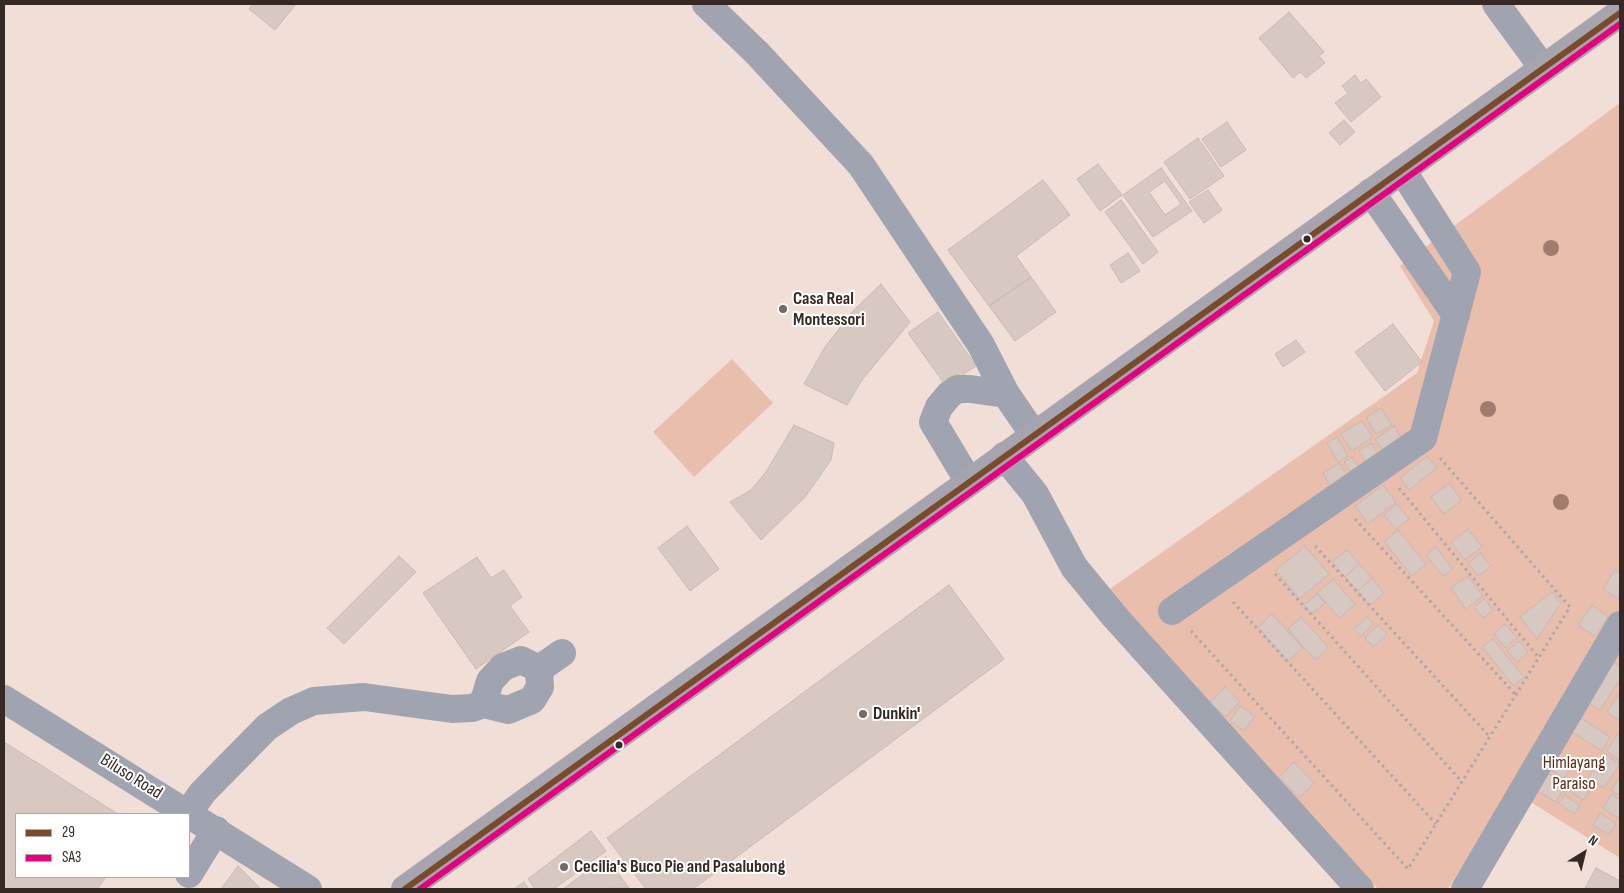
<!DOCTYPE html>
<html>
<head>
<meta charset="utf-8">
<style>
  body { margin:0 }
  #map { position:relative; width:1624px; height:893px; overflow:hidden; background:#f1ded6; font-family:"Sofia Sans Condensed",sans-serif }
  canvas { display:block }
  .frame { position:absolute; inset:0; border:5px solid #362823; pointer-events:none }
  .legend { position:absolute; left:15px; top:813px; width:175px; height:65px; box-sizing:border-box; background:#fff; border:1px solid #afa9a7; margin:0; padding:6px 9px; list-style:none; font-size:15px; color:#362823 }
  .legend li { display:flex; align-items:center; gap:10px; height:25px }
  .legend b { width:25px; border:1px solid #afa9a7 }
  .north { position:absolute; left:1559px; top:828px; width:50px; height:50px; -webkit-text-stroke:4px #fff; paint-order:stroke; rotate:36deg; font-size:14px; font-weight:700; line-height:20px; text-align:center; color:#362823 }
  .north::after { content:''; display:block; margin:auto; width:18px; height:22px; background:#362823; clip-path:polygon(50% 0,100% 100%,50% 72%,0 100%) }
</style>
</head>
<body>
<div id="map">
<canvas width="1624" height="893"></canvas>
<div class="frame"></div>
<ul class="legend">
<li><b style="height:6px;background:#7a4b2a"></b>29</li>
<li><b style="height:6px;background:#e5007d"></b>SA3</li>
</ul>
<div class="north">N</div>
</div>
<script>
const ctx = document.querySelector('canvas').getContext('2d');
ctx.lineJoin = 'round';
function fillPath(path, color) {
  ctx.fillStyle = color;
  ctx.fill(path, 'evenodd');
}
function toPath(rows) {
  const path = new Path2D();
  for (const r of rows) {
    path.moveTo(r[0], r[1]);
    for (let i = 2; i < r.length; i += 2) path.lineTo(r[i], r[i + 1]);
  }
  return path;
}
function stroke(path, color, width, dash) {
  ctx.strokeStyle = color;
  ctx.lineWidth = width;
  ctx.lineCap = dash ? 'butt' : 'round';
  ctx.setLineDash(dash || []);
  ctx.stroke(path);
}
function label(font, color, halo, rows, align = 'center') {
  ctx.font = font + ' "Sofia Sans Condensed",sans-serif';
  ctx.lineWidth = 4;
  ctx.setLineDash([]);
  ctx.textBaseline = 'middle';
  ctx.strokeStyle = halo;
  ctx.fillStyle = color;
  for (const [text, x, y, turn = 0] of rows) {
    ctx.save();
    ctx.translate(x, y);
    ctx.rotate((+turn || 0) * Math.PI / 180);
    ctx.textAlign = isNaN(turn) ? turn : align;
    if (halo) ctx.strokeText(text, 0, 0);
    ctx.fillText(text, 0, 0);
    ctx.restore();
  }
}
const green = toPath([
  [1620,103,1620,858,1510,789,1448,889,1378,889,1107,591,1417,373,1434,321,1400,266],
  [732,359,773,403,694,477,653,432]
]);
const building = toPath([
  [253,4,296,4,275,30,249,9,253,4],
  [1289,12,1324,52,1319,56,1325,63,1306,78,1300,72,1293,78,1259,38,1289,12],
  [1355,75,1361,83,1366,79,1381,97,1351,122,1335,103,1348,93,1342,86,1355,75],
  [1344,120,1355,132,1340,145,1329,133,1344,120],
  [1227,122,1246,150,1221,167,1202,139,1227,122],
  [1198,138,1224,176,1190,199,1164,162,1198,138],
  [1098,164,1122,195,1100,211,1077,179,1098,164],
  [1161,168,1192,211,1153,237,1123,195,1161,168],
  [1043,180,1070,215,1016,256,1031,277,989,306,948,250,1043,180],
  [1165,181,1181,204,1165,215,1149,192,1165,181],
  [1208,190,1222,210,1204,223,1189,202,1208,190],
  [1121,200,1158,252,1143,264,1105,212,1121,200],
  [1128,253,1140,271,1121,283,1110,265,1128,253],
  [1031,277,1056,312,1015,341,989,306,1031,277],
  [881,284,910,322,862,380,847,405,804,384,825,347,853,311,881,284],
  [938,312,976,366,946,386,908,333,938,312],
  [1393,324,1422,362,1385,391,1355,352,1393,324],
  [1296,340,1305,352,1283,367,1275,354,1296,340],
  [1381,408,1392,425,1376,434,1366,418,1381,408],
  [1362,421,1373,437,1352,451,1340,434,1362,421],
  [794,425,834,443,831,460,805,497,761,540,730,502,751,490,766,472,794,425],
  [1394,426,1405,444,1386,456,1375,439,1394,426],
  [1337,437,1348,456,1338,462,1327,443,1337,437],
  [1371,443,1382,459,1369,467,1359,451,1371,443],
  [1427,456,1437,468,1409,490,1400,478,1427,456],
  [1352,457,1362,473,1354,477,1344,462,1352,457],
  [1339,463,1350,479,1333,490,1323,473,1339,463],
  [1449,483,1462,500,1444,514,1431,497,1449,483],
  [1383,485,1396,502,1368,524,1355,506,1383,485],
  [1397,504,1409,519,1396,529,1384,515,1397,504],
  [687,526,719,569,690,591,658,548,687,526],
  [1468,529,1482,547,1465,560,1451,543,1468,529],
  [1398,530,1426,564,1412,576,1384,542,1398,530],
  [1305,546,1329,574,1299,599,1276,570,1305,546],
  [1436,547,1453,569,1443,576,1426,555,1436,547],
  [1347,550,1359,564,1345,577,1332,562,1347,550],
  [1481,553,1491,566,1478,576,1468,563,1481,553],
  [399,556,416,572,344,644,327,628,399,556],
  [477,557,491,578,504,570,522,597,510,606,529,632,476,669,423,593,477,557],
  [1359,564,1372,578,1358,591,1345,577,1359,564],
  [1615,570,1620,573,1619,599,1603,589,1615,570],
  [1468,576,1483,596,1466,609,1451,588,1468,576],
  [1372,578,1384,593,1370,605,1358,591,1372,578],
  [1333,579,1355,604,1340,618,1317,593,1333,579],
  [949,585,1004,659,693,889,646,889,607,838,949,585],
  [1552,592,1561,603,1537,639,1520,617,1552,592],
  [1317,594,1325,603,1312,614,1304,605,1317,594],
  [1484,599,1493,610,1483,618,1474,607,1484,599],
  [1592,605,1608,617,1595,636,1578,625,1592,605],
  [1272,614,1303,648,1288,661,1258,627,1272,614],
  [1301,617,1328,647,1315,660,1288,629,1301,617],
  [1367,617,1374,624,1361,636,1354,629,1367,617],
  [1505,624,1517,638,1505,648,1494,634,1505,624],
  [1378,625,1387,634,1373,647,1365,638,1378,625],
  [1493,639,1524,677,1514,686,1482,647,1493,639],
  [1519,641,1528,652,1517,662,1507,651,1519,641],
  [1609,659,1620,666,1620,680,1600,710,1583,699,1609,659],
  [1225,687,1240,702,1226,717,1210,703,1225,687],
  [1620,692,1620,721,1607,712,1620,692],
  [1240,706,1255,716,1244,731,1230,721,1240,706],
  [1578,716,1610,737,1602,751,1569,730,1578,716],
  [1620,730,1620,758,1619,760,1607,751,1620,730],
  [4,742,118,814,16,814,16,877,106,877,97,889,4,889,4,742],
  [1604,753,1620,764,1604,788,1588,778,1604,753],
  [1551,760,1569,771,1564,778,1547,767,1551,760],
  [1294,762,1314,783,1299,798,1279,777,1294,762],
  [1545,772,1566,785,1556,802,1535,789,1545,772],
  [1619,778,1620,779,1620,796,1611,790,1619,778],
  [1573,780,1589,791,1583,800,1567,789,1573,780],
  [1612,794,1620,800,1620,814,1618,818,1603,808,1612,794],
  [1565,795,1580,806,1574,814,1559,803,1565,795],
  [1600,813,1616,824,1609,835,1593,825,1600,813],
  [591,831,606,851,554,889,535,889,528,879,591,831],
  [606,857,629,888,563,889,606,857],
  [238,866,258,886,260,889,221,889,238,866],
  [1596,868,1620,881,1620,889,1585,888,1596,868],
  [524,882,529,889,514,889,524,882]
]);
const path = toPath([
  [1399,488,1539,658],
  [1355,519,1516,695],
  [1315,546,1490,737],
  [1275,574,1462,782],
  [1233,602,1436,824],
  [1191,631,1408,869,1570,607,1440,458]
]);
const minor = toPath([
  [706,4,757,53,861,165,981,345,1006,394,1034,435],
  [1496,4,1543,68],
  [1371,192,1456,315],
  [1004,456,1035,494,1074,567,1115,617,1360,889],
  [969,482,933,422,939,407,949,395,957,389,970,389,1006,394],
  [1172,611,1423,438,1467,272,1402,170],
  [539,669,562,653],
  [4,699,308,889],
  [483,704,490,681,503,667,521,660,539,669],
  [188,813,203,792,267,727,291,711,314,701,364,697,452,709,472,708,483,704,508,710,532,700,540,687,539,669],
  [189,874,216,830],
  [1465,889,1620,625]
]);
const major = toPath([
  [405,889,1620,13]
]);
const bus1 = toPath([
  [405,889,1620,13]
]);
const bus2 = toPath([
  [420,889,1620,24]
]);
const trees = [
  [1551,248],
  [1488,409],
  [1561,502]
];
const markers = [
  [1307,239,4.5,"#362823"],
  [783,309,5,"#776862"],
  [863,714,5,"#776862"],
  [619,745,4.5,"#362823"],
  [564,867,5,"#776862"]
];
const poiNames = [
  ["Casa Real",793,299],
  ["Montessori",793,320],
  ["Dunkin'",873,714],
  ["Cecilia's Buco Pie and Pasalubong",574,867]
];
const parkNames = [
  ["Himlayang",1574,763],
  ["Paraiso",1574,784]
];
const streetNames = [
  ["Biluso Road",131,777,32]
];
fillPath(green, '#e9beac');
fillPath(building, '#d7c8c1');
stroke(building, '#c8b9b3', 1);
stroke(path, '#aba7ab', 3, [2.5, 4]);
stroke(minor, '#a0a4b1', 28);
stroke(major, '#a6a5af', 28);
stroke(bus1, '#7a4b2a', 6);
stroke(bus2, '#e5007d', 6);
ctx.fillStyle = '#a17c6c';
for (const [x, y] of trees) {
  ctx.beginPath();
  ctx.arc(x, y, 8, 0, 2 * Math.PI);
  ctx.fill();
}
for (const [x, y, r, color] of markers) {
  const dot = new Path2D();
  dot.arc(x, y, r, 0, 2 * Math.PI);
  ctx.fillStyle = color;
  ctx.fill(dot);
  stroke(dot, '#fff', 2);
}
label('bold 18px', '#362823', '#fff', poiNames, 'left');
label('18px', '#602c15', '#fff', parkNames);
label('18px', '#362823', '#fff', streetNames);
</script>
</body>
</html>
